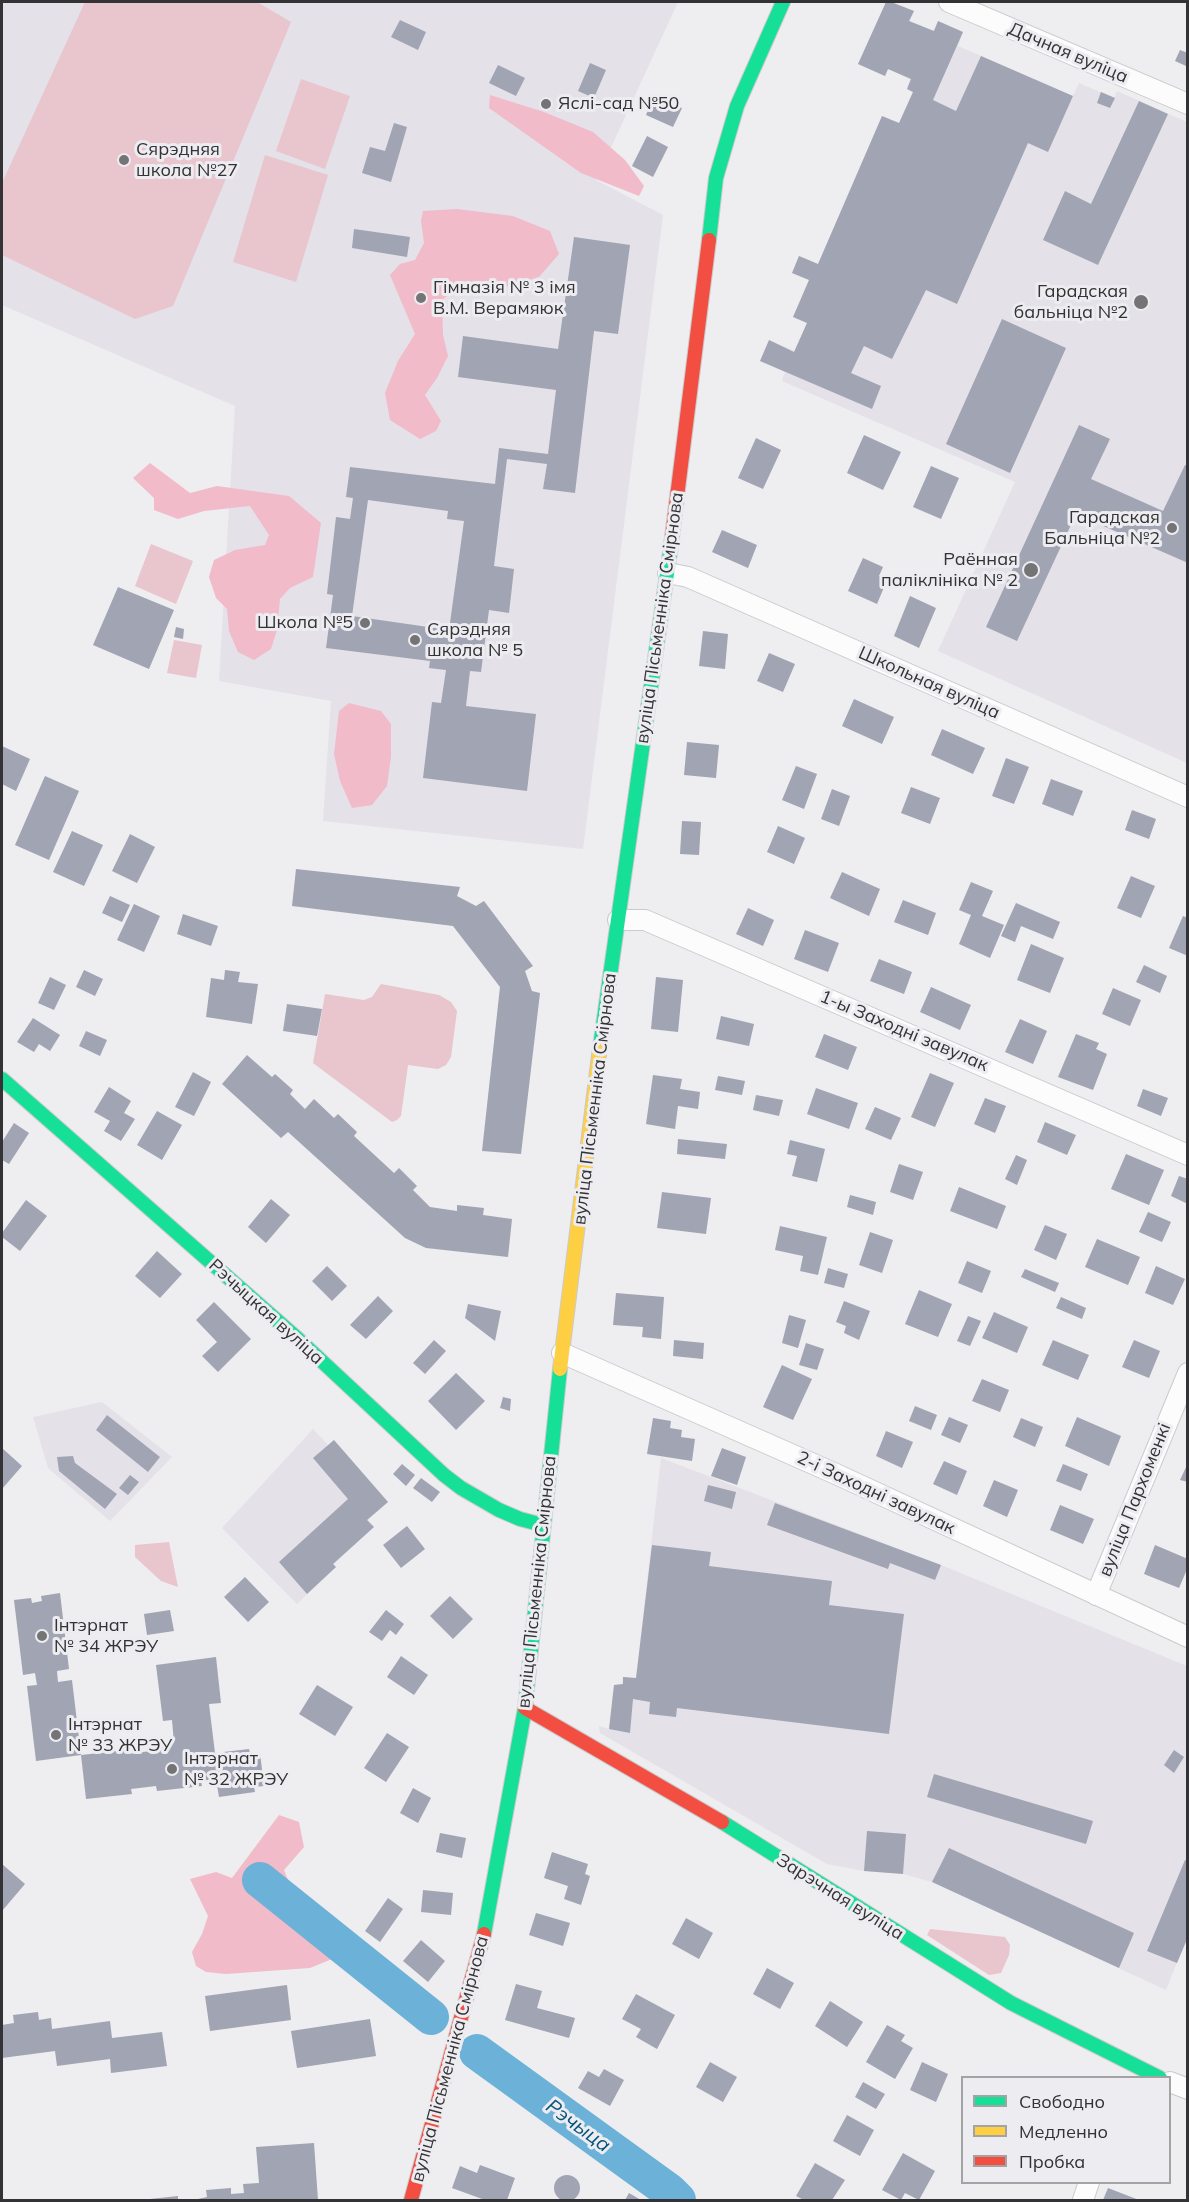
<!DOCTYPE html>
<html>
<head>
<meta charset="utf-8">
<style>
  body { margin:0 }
  #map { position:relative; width:1189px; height:2202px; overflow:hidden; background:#eeedef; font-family:Mulish,sans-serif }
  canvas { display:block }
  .frame { position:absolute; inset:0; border:3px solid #333234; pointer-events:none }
  .legend { position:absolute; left:961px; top:2076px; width:210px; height:108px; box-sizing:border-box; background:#edecf0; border:2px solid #a3a2a5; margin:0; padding:8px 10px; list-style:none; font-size:18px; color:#333234 }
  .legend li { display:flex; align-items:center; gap:12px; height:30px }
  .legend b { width:30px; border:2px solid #a3a2a5 }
</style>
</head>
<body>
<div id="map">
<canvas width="1189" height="2202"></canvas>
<div class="frame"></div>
<ul class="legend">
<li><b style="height:8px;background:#16e098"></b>Свободно</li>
<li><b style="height:8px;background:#ffcf43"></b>Медленно</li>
<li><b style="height:8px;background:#f24e42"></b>Пробка</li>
</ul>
</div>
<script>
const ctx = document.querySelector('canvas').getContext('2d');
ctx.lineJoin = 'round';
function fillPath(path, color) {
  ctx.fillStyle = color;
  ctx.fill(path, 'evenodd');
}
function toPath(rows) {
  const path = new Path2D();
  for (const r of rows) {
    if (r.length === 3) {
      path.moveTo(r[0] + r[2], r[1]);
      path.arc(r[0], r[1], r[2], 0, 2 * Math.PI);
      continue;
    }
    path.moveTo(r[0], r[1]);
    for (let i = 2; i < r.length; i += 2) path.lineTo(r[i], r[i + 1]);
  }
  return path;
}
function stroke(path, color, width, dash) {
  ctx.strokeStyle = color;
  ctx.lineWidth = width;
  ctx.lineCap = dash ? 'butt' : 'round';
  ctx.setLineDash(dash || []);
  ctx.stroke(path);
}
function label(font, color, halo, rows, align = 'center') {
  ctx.font = font + ' Mulish,sans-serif';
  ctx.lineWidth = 6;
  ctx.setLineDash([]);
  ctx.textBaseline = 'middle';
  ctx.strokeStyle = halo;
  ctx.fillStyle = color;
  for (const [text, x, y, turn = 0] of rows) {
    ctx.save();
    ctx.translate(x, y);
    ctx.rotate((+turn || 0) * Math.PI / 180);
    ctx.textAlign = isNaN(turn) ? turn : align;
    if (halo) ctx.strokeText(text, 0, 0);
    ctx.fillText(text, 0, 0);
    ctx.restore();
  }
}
const built = toPath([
  [2,2,678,2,596,180,663,215,583,849,323,821,331,701,219,681,235,406,2,305],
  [886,2,891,2,914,11,910,21,933,31,938,21,963,32,958,46,1073,96,1079,83,1114,98,1117,91,1187,122,1187,763,938,651,1015,482,782,381,785,372,760,361,769,340,795,351,807,323,793,317,809,280,792,273,799,256,818,264,882,116,899,123,913,92,907,89,910,79,888,69,885,76,858,64],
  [102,1402,172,1457,110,1521,48,1468,33,1417],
  [313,1429,328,1445,334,1440,388,1502,368,1520,374,1527,334,1564,336,1567,297,1604,222,1528],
  [661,1458,941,1565,1187,1666,1187,1937,1166,1990,932,1882,903,1874,864,1871,827,1864,600,1733,599,1726,609,1729,614,1685,622,1684,623,1677,636,1678]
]);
const green = toPath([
  [85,2,257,2,291,22,173,306,135,319,2,255,2,183],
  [301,79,350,96,325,169,276,151],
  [265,155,328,175,296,282,233,262],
  [151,544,193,561,176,604,135,586],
  [174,640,202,645,196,678,167,673],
  [381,984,439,995,451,1002,457,1011,451,1057,446,1065,438,1069,408,1065,401,1116,397,1120,392,1122,313,1063,325,994,364,1000,372,997],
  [169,1542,178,1587,161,1581,135,1557,135,1545],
  [930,1929,1005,1937,1010,1945,1009,1955,1001,1973,989,1975,927,1935]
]);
const forest = toPath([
  [490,95,544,112,593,132,625,160,644,186,639,196,581,173,489,108],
  [457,209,513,216,550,231,559,254,539,277,502,288,466,281,442,300,443,335,448,356,437,378,425,395,441,421,436,431,420,439,390,420,385,393,398,361,415,334,390,275,400,264,415,260,424,243,421,221,423,211],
  [150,463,190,493,217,486,289,496,321,523,313,577,290,588,280,599,277,630,271,649,254,660,238,652,229,631,227,609,216,598,209,577,214,560,235,550,265,545,269,535,250,506,204,511,178,519,154,510,154,498,133,478],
  [349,703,381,711,391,724,391,757,387,786,372,805,352,808,340,781,334,754,339,711],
  [279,1815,299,1822,304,1847,284,1870,290,1885,330,1918,342,1933,337,1957,310,1968,226,1974,206,1972,196,1966,192,1952,202,1934,208,1916,190,1879,216,1872,232,1878]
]);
const river = toPath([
  [260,1880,431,2017],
  [477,2052,669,2191,678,2200]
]);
const building = toPath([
  [886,2,891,2,914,11,909,21,934,31,938,21,963,32,933,100,956,111,981,56,1073,96,1048,152,1028,143,957,304,926,290,892,359,864,346,851,373,881,386,872,409,760,361,769,340,794,352,807,323,793,317,809,280,792,273,799,256,818,264,882,116,899,123,913,92,907,89,911,79,888,69,885,76,858,64],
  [400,20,426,32,418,50,391,37],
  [1180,50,1188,53,1186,66,1175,61],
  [590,63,606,70,594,98,578,91],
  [498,65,525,78,516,96,489,83],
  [1101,92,1115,98,1110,108,1097,103],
  [654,96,682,108,673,127,646,115],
  [1139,101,1168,114,1098,265,1043,240,1065,191,1091,204],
  [394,123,407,127,391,182,362,173,370,147,385,151],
  [647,136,668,147,653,177,632,166],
  [354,229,410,237,407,257,352,248],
  [574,237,630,245,618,334,594,331,575,493,543,489,547,464,507,459,494,566,514,569,509,613,489,610,481,672,470,671,466,706,536,714,527,791,423,778,432,702,441,703,446,670,429,668,430,661,326,648,333,595,327,594,336,517,350,519,353,498,346,497,350,467,495,484,499,448,548,454,556,390,458,377,463,336,558,349],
  [368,500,448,511,447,519,464,521,449,630,352,616],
  [1002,319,1066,348,1010,473,946,444],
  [1079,425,1110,439,1091,479,1163,511,1185,465,1188,466,1188,563,1076,514,1017,641,986,627],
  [864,435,901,452,883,490,847,473],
  [756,438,781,450,763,489,738,478],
  [931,466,959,478,941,519,913,507],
  [722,530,757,545,748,568,712,552],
  [863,558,883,567,879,576,887,580,877,604,848,591],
  [118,587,174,610,149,669,93,645],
  [910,596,936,608,919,648,894,636],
  [176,627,184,629,183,639,174,637],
  [703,631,728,634,725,669,699,666],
  [769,653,795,664,783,692,757,681],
  [854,699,894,717,882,744,842,726],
  [942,729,985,748,973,774,931,755],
  [687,742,719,745,716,778,684,775],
  [2,746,30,759,16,791,2,784],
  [1006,758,1029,767,1014,804,992,796],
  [796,766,817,774,804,809,782,800],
  [45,776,79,791,49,860,15,845],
  [1051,779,1083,791,1073,816,1042,804],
  [911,787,940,798,930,824,901,813],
  [832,789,850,796,839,826,821,819],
  [1132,810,1156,819,1149,839,1125,830],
  [682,821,701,822,699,855,680,854],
  [778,826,805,838,794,864,767,852],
  [72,831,103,845,84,886,53,872],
  [130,834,155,847,137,883,112,871],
  [296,869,460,887,457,896,476,906,484,901,533,966,525,971,532,991,540,993,521,1154,482,1151,500,987,453,926,292,906],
  [842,872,880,889,869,916,830,898],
  [1131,876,1155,886,1141,918,1117,908],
  [971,882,993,891,982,916,1004,925,990,958,959,944,971,915,959,910],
  [110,896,130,905,122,922,102,913],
  [903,900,936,913,928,935,894,922],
  [1016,903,1060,922,1053,939,1021,926,1015,942,1001,936],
  [134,904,160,916,144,952,117,940],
  [748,908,774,920,763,946,736,934],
  [183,914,218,926,211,946,177,934],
  [1183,916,1188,918,1188,956,1169,948],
  [805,930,839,943,828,972,794,959],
  [1031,944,1064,958,1050,993,1017,980],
  [879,959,912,972,904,994,870,981],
  [1144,965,1167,976,1160,993,1136,982],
  [84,970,103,979,95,996,76,987],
  [225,970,240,972,238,982,258,984,252,1024,206,1017,211,978,224,980],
  [50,977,66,985,54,1010,38,1003],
  [656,977,683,980,678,1032,651,1029],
  [931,987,971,1005,960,1030,920,1012],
  [1113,988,1141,1000,1130,1026,1102,1014],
  [287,1004,322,1009,317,1036,283,1031],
  [721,1016,754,1024,749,1046,716,1039],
  [33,1018,60,1035,50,1051,39,1044,34,1052,17,1042],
  [1020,1019,1047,1031,1033,1064,1005,1052],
  [86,1031,107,1040,100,1056,79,1046],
  [824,1034,857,1047,848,1070,815,1057],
  [1076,1034,1099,1043,1096,1049,1107,1054,1093,1090,1058,1077],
  [247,1055,272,1077,275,1074,293,1090,290,1094,305,1109,314,1099,334,1118,338,1114,357,1132,354,1136,394,1173,399,1168,417,1186,413,1190,430,1207,457,1211,457,1205,484,1208,483,1215,512,1219,508,1257,426,1248,405,1238,288,1132,281,1138,222,1084],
  [193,1072,211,1082,194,1116,175,1107],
  [930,1073,954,1083,935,1127,911,1117],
  [653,1075,682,1079,680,1089,700,1092,698,1109,678,1106,675,1129,646,1124],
  [718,1076,745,1081,742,1095,715,1090],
  [109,1087,131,1101,124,1113,135,1119,121,1141,104,1131,110,1121,94,1112],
  [816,1088,858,1103,849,1129,807,1114],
  [1143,1089,1168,1098,1161,1116,1137,1106],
  [756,1095,783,1100,779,1116,753,1110],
  [985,1098,1006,1106,995,1133,974,1124],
  [875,1107,901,1118,891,1140,865,1129],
  [157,1111,182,1125,162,1160,137,1145],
  [1045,1122,1076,1135,1067,1155,1037,1142],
  [14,1123,29,1133,9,1164,2,1160,2,1142],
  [678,1139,727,1144,725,1159,677,1154],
  [790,1140,825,1149,817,1182,792,1176,797,1156,787,1154],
  [1126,1154,1164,1170,1149,1205,1111,1189],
  [1016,1155,1027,1160,1017,1185,1005,1179],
  [899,1164,923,1172,913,1200,890,1192],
  [1179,1176,1188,1179,1188,1204,1171,1196],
  [959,1187,1006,1206,997,1229,950,1211],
  [662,1192,711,1198,706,1234,657,1228],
  [850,1195,876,1202,873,1215,847,1207],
  [271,1199,290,1215,266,1243,248,1227],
  [26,1200,47,1216,20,1251,2,1237,2,1233],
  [1148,1212,1171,1222,1162,1242,1139,1232],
  [1045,1225,1067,1234,1056,1260,1034,1250],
  [780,1226,827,1237,818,1275,800,1271,803,1256,775,1250],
  [870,1232,893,1240,882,1273,859,1265],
  [1097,1239,1140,1257,1128,1285,1085,1267],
  [157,1251,182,1274,160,1298,135,1276],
  [967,1261,991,1271,982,1293,958,1283],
  [327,1266,347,1286,332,1301,312,1281],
  [1156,1266,1185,1279,1173,1305,1145,1293],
  [828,1268,848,1274,844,1288,824,1283],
  [1025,1269,1059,1283,1055,1292,1021,1277],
  [919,1290,952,1304,938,1337,905,1324],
  [616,1293,664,1297,661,1339,642,1337,643,1327,613,1325],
  [378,1296,393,1311,366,1339,350,1325],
  [1061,1297,1086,1308,1082,1319,1056,1308],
  [844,1301,870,1311,859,1340,844,1333,846,1326,836,1322],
  [214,1302,251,1339,218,1372,202,1356,217,1342,196,1320],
  [468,1304,501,1311,495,1341,465,1318],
  [994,1312,1028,1327,1017,1353,982,1338],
  [789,1315,806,1320,798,1348,782,1343],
  [968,1316,981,1321,970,1346,957,1341],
  [434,1340,446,1351,425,1374,413,1363],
  [674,1340,704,1343,703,1359,673,1356],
  [1053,1340,1089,1355,1078,1380,1042,1365],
  [1134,1340,1160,1351,1149,1378,1122,1367],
  [806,1343,824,1349,817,1370,799,1365],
  [782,1365,812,1379,793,1420,763,1407],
  [456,1373,485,1401,456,1430,428,1401],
  [982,1379,1009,1390,1000,1412,972,1401],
  [503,1397,511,1399,510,1411,500,1408],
  [915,1406,937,1415,931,1430,909,1421],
  [107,1415,160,1457,148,1472,96,1430],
  [949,1417,968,1425,960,1443,941,1435],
  [1077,1417,1121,1436,1109,1466,1065,1446],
  [653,1418,671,1421,670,1428,682,1430,681,1437,695,1439,692,1461,647,1454],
  [1021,1418,1043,1427,1035,1447,1013,1437],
  [886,1431,913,1442,902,1468,876,1456],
  [334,1440,388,1502,367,1520,374,1527,333,1564,336,1567,307,1594,279,1562,348,1499,313,1458],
  [2,1448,22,1466,2,1489],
  [722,1448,746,1457,737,1485,711,1476],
  [73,1456,75,1463,117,1494,105,1509,59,1471,57,1457],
  [944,1461,967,1471,957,1495,933,1484],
  [1188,1463,1188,1482,1180,1480],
  [402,1464,415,1475,406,1486,393,1474],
  [1063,1464,1088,1474,1081,1491,1056,1481],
  [130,1475,139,1482,128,1495,119,1488],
  [421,1478,440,1492,432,1502,413,1488],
  [994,1480,1018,1490,1007,1517,983,1506],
  [708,1485,736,1492,732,1509,704,1501],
  [775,1503,941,1565,935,1580,890,1563,888,1569,767,1525],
  [1060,1505,1094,1519,1083,1544,1050,1530],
  [407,1526,425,1549,401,1568,383,1545],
  [652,1545,711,1552,709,1566,832,1581,829,1605,904,1614,889,1734,677,1708,676,1717,649,1714,650,1702,633,1699,630,1733,609,1729,614,1685,623,1684,623,1677,636,1678],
  [1155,1545,1188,1559,1188,1567,1179,1588,1144,1574],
  [245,1577,269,1602,248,1622,224,1597],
  [60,1593,69,1669,57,1671,58,1682,72,1680,81,1755,36,1761,27,1686,37,1685,35,1673,23,1675,14,1600,31,1598,32,1603,42,1601,41,1596],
  [450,1596,473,1619,453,1639,430,1616],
  [170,1610,174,1631,147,1635,144,1614],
  [386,1610,404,1624,396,1635,390,1630,382,1641,369,1632],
  [401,1656,428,1675,414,1695,387,1677],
  [216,1657,221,1703,209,1704,215,1753,249,1749,250,1754,260,1753,264,1786,254,1787,255,1792,219,1797,216,1779,201,1781,202,1786,157,1791,156,1786,131,1789,132,1794,86,1799,81,1755,126,1750,127,1754,151,1751,150,1746,174,1743,172,1720,163,1721,156,1665],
  [317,1685,353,1707,335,1736,299,1714],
  [387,1733,409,1747,386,1782,364,1768],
  [1174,1750,1184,1757,1174,1773,1164,1765],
  [934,1774,1093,1821,1086,1844,927,1797],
  [413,1788,431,1798,418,1823,400,1813],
  [867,1831,906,1834,903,1874,864,1871],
  [440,1833,466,1838,462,1858,436,1852],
  [949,1848,1134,1933,1119,1968,932,1882],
  [552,1852,588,1864,585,1874,590,1876,581,1905,564,1899,568,1886,544,1878],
  [1185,1860,1188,1861,1188,1937,1177,1963,1147,1951],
  [2,1864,25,1884,2,1911],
  [423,1890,453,1893,451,1915,421,1912],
  [388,1898,403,1909,380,1942,365,1931],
  [536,1913,570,1923,563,1946,529,1935],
  [686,1918,713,1933,699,1959,672,1944],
  [421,1940,445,1961,428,1982,403,1961],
  [767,1968,794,1983,780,2009,753,1994],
  [516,1984,542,1991,537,2008,575,2018,569,2038,505,2020],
  [287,1985,291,2020,210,2031,205,1996],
  [636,1994,675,2015,657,2049,636,2037,641,2029,622,2019],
  [830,2001,863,2022,847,2047,815,2026],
  [38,2012,39,2020,51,2018,52,2029,110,2021,112,2038,162,2032,167,2066,111,2073,110,2059,57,2066,55,2051,2,2058,2,2025,14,2023,13,2015],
  [370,2019,376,2056,297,2068,291,2031],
  [887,2025,905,2035,901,2041,913,2048,895,2079,866,2062],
  [710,2062,737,2077,723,2102,696,2087],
  [922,2062,948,2074,936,2102,910,2090],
  [604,2069,624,2080,610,2106,578,2088,588,2071,599,2077],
  [863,2082,885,2094,876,2109,855,2097],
  [847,2115,874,2130,860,2156,833,2141],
  [314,2143,318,2200,193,2200,207,2197,206,2190,231,2188,231,2194,244,2193,243,2184,259,2183,256,2147],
  [903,2153,935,2171,919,2200,905,2193,901,2200,882,2190],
  [815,2163,845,2180,832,2200,804,2200,796,2196],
  [480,2165,515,2178,507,2200,485,2200,452,2188,460,2166,477,2173],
  [567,2188,13],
  [1108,2188,1139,2200,1103,2200],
  [629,2193,641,2200,625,2200],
  [178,2196,178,2200,150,2200,150,2199]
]);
const street = toPath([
  [949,2,1188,104],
  [668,573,688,577,1188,797],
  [618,920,645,920,1188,1155],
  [562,1353,836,1474,1188,1637],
  [1096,1595,1188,1373],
  [1170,2082,1188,2089],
  [1083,2200,1089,2182]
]);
const fast = toPath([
  [709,240,716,178,737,106,783,2],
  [600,1047,671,545],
  [2,1079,298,1339,444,1475,461,1488,499,1510,520,1519,543,1525],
  [722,1822,1011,2003,1160,2078],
  [484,1934,525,1708,560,1369]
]);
const slow = toPath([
  [560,1369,600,1047]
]);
const jam = toPath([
  [671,545,709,240],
  [525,1708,722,1822],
  [411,2200,484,1934]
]);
const markers = [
  [546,104,6,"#747375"],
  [124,160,6,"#747375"],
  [421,298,6,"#747375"],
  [1141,302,8,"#747375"],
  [1172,528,6,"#747375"],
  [1031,570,8,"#747375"],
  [365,623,6,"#747375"],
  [415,640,6,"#747375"],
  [42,1636,6,"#747375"],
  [56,1735,6,"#747375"],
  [172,1769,6,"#747375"]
];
const streetNames = [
  ["Дачная вуліца",1068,53,23],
  ["вуліца Пісьменніка Смірнова",660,618,-82],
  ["Школьная вуліца",929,683,24],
  ["1-ы Заходні завулак",904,1031,23],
  ["вуліца Пісьменніка Смірнова",595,1099,-83],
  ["Рэчыцкая вуліца",266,1312,42],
  ["2-і Заходні завулак",876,1493,25],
  ["вуліца Пархоменкі",1135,1500,-68],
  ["вуліца Пісьменніка Смірнова",537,1582,-84],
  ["Зарэчная вуліца",840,1897,32],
  ["вуліца Пісьменніка Смірнова",450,2059,-75]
];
const poiNames = [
  ["Яслі-сад №50",558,104],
  ["Сярэдняя",136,150],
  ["школа №27",136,171],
  ["Гімназія № 3 імя",433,288],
  ["В.М. Верамяюк",433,309],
  ["Гарадская",1128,292,"right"],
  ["бальніца №2",1128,313,"right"],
  ["Гарадская",1160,518,"right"],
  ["Бальніца №2",1160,539,"right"],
  ["Раённая",1018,560,"right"],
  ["паліклініка № 2",1018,581,"right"],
  ["Школа №5",353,623,"right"],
  ["Сярэдняя",427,630],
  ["школа № 5",427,651],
  ["Інтэрнат",54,1626],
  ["№ 34 ЖРЭУ",54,1647],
  ["Інтэрнат",68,1725],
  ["№ 33 ЖРЭУ",68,1746],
  ["Інтэрнат",184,1759],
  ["№ 32 ЖРЭУ",184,1780]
];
const waterNames = [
  ["Рэчыца",578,2126,36]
];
fillPath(built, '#e4e1e9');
fillPath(green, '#e9c5ce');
fillPath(forest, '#f1bbc9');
stroke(river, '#6cb2d8', 36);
fillPath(building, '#a0a4b3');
stroke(street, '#cbcacc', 22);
stroke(fast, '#cbcacc', 16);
stroke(slow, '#cbcacc', 16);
stroke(jam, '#cbcacc', 16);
stroke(street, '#fcfcfd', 20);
stroke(fast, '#16e098', 14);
stroke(slow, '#ffcf43', 14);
stroke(jam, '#f24e42', 14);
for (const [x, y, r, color] of markers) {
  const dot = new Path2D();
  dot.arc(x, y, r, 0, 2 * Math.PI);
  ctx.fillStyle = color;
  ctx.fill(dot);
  stroke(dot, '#edecf0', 2);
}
label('18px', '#333234', '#edecf0', streetNames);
label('18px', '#333234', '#edecf0', poiNames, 'left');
label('italic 20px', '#055479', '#edecf0', waterNames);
</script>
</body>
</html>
